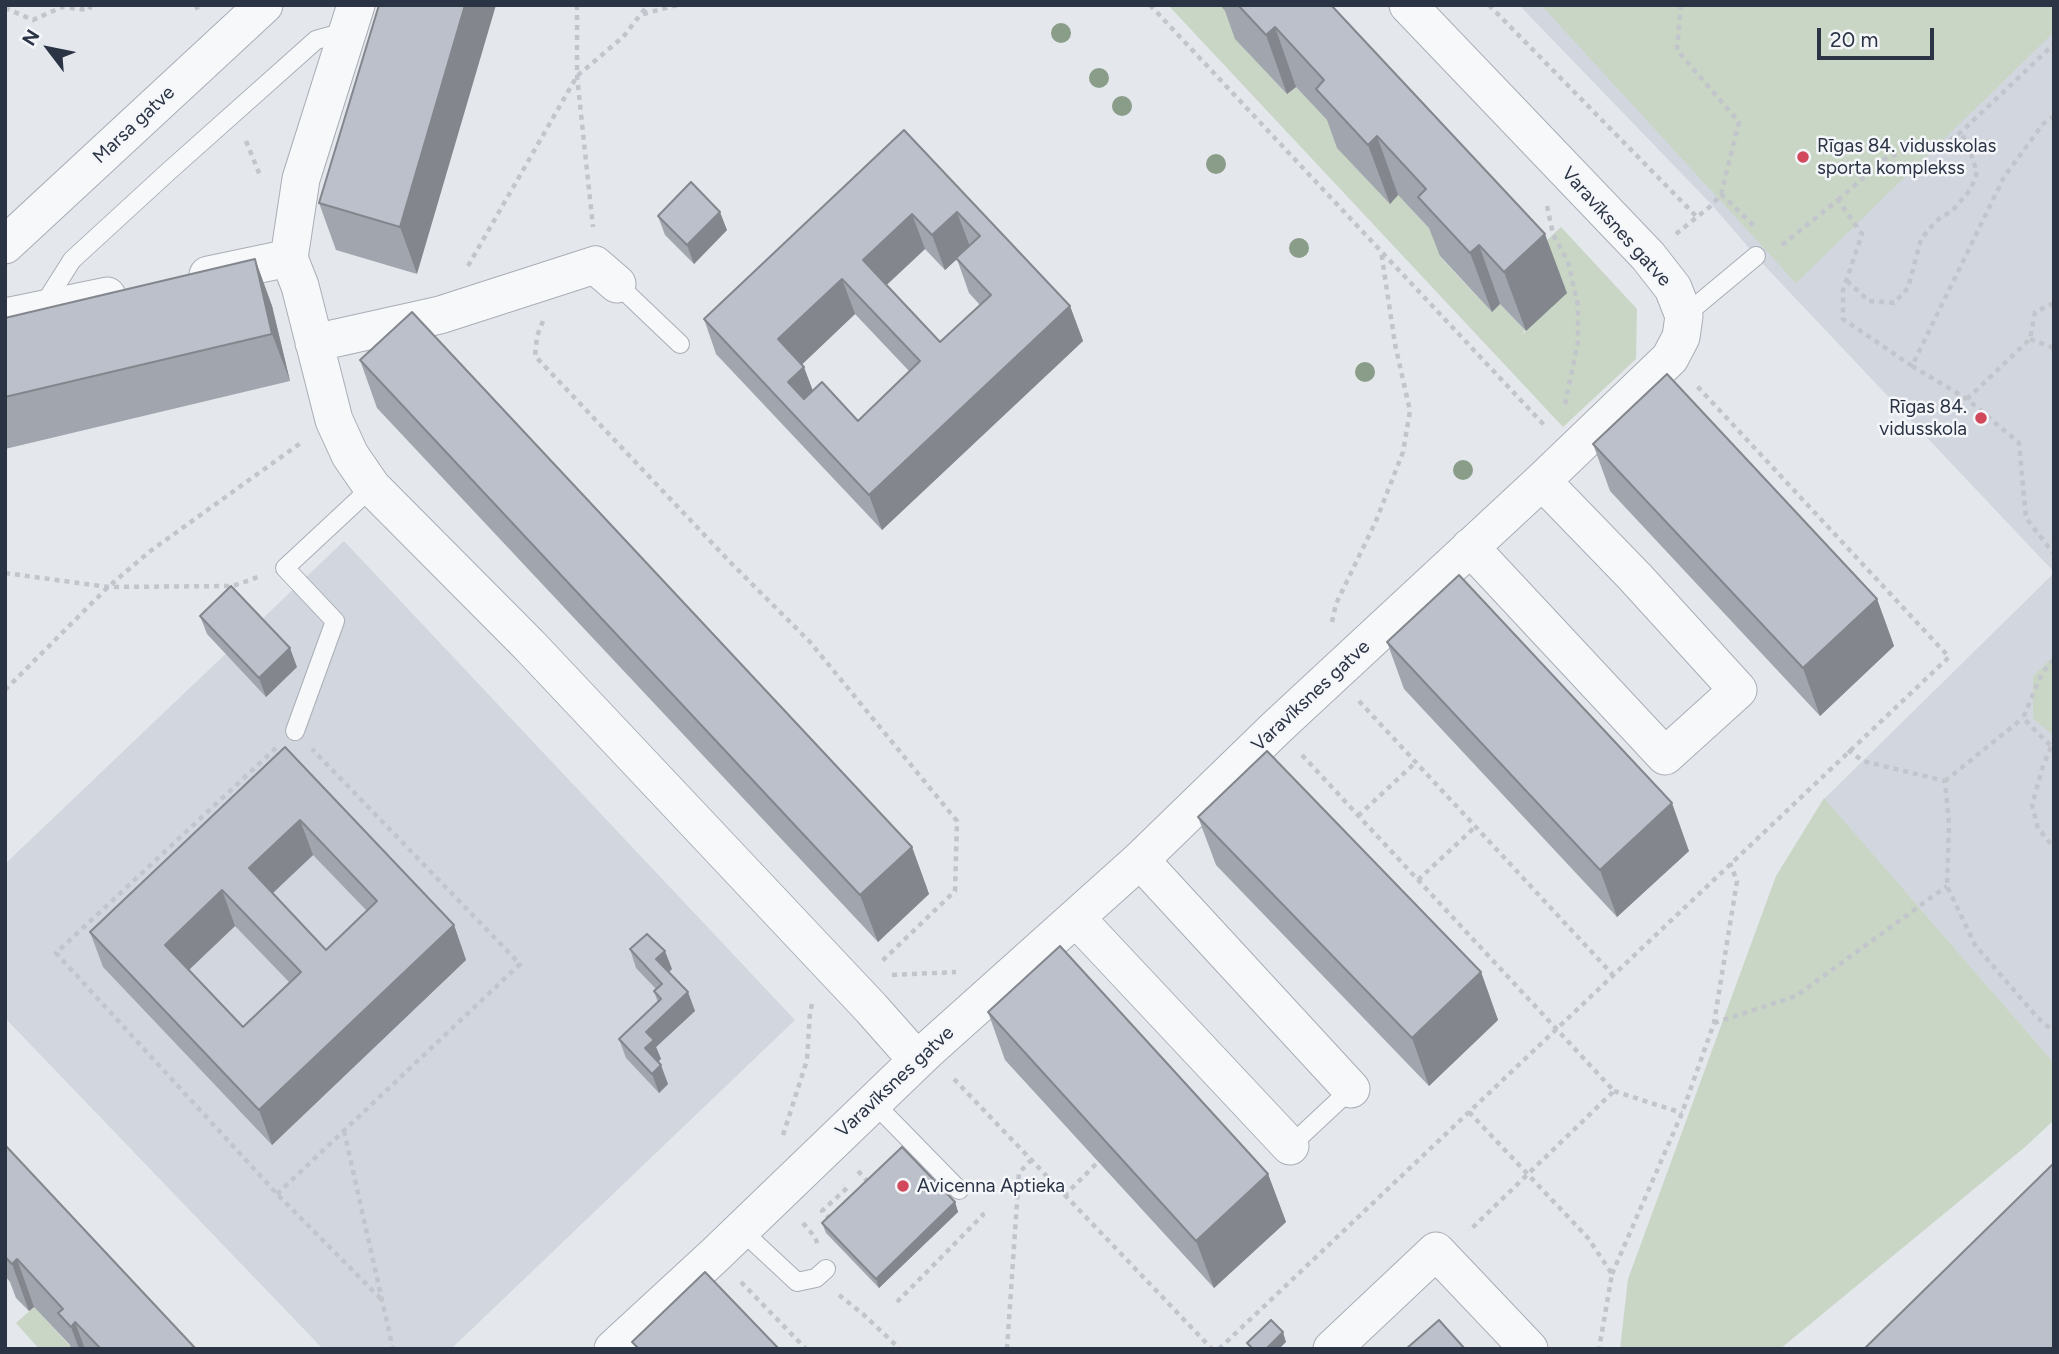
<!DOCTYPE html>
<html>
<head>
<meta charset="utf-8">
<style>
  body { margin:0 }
  #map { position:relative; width:2059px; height:1354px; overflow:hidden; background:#e4e7ec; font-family:Figtree,sans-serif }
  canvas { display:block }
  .frame { position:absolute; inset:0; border:7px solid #2b3445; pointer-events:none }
  .north { position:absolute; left:14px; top:14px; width:70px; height:70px; -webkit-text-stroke:5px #f4f6f9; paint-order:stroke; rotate:302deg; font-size:19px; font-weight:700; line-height:28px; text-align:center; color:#2b3445 }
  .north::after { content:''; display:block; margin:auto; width:24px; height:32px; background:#2b3445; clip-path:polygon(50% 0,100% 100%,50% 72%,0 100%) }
  .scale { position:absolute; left:1817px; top:28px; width:117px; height:32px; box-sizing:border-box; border:4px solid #2b3445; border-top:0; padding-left:9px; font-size:21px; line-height:24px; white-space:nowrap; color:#2b3445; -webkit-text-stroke:5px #f4f6f9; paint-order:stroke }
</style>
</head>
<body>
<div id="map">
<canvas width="2059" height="1354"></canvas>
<div class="frame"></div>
<div class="north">N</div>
<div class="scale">20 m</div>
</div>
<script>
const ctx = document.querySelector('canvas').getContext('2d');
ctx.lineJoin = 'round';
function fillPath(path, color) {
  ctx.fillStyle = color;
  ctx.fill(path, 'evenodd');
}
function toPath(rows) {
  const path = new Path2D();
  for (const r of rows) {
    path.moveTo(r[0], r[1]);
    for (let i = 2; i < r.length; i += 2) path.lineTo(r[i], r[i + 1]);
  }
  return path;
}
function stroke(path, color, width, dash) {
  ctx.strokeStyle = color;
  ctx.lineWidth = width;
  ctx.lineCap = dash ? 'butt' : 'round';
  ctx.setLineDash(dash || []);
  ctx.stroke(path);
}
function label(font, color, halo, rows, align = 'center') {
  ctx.font = font + ' Figtree,sans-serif';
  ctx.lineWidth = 5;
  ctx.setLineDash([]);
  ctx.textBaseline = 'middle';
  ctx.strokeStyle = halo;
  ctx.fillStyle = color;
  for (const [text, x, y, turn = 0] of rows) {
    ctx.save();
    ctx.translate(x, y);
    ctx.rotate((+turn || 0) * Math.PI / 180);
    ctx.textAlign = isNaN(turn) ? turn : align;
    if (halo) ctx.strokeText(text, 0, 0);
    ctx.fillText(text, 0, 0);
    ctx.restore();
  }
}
const built = toPath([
  [1519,5,2054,5,2054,572,1762,263,1712,205],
  [344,541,795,1020,451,1349,323,1349,5,1018,5,864],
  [2054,573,2054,1063,1824,799]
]);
const green = toPath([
  [1168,5,1220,5,1244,31,1287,94,1296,87,1346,140,1338,148,1390,203,1398,195,1448,248,1440,257,1492,312,1500,304,1525,330,1522,335,1566,293,1531,255,1561,227,1637,309,1636,359,1563,427],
  [1541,5,2054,5,2054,32,1796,283],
  [2054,656,2054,736,2033,718,2033,676],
  [1824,798,2054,1063,2054,1120,2025,1147,1780,1349,1620,1349,1628,1279,1776,876],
  [34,1307,73,1349,39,1349,16,1323]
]);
const path = toPath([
  [196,5,199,14],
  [577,5,577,76,593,227],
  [1150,5,1546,427],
  [1489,5,1697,217],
  [5,8,33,20,62,7,89,10,91,5],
  [643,14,677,5],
  [246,141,261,178],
  [1721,194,1755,227],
  [1838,200,1887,157,1948,141,1960,133,2054,44],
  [1547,206,1553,234,1568,262,1578,306,1578,342,1565,404],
  [1676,234,1712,205,1721,194,1739,122,1677,50,1681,5],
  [1782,245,1838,200,1862,234,1843,290,1843,319,1912,366,2004,177,2043,124,2054,116],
  [468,266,577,76,623,37,648,5],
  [1847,281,1869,301,1894,303,1908,288,1921,239,1936,221,1953,210,1971,189,1977,172,1966,140,1960,133],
  [543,321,537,336,535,356,730,562,810,642,957,821,955,891,880,963],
  [2030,339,2054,348],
  [1912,366,1967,399,2019,443,2026,518,2054,554],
  [1967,399,2030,339,2035,312,2054,303],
  [5,573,108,587,233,586,261,576],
  [1332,622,1336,604,1376,521,1403,452,1410,411,1395,344,1381,251],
  [2054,660,2042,673,2023,718,2054,749],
  [5,690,108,587,149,552,302,442],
  [1359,701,1613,975],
  [2051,747,2043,766,2032,805,2038,828,2054,848],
  [276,748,56,953,277,1194,381,1299],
  [1848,750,1863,761,1945,781,1949,824,1947,886,1975,945,2037,1017,2054,1032],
  [1302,755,1614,1091,1469,1231],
  [1945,781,2023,718],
  [1358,816,1415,763],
  [1418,880,1474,828],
  [892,975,956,972],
  [1714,1023,1796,996,1947,886],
  [954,1079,1212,1349],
  [1614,1091,1682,1113],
  [1469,1112,1588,1238,1612,1274,1599,1349],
  [344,1131,393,1349],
  [783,1135,807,1060,810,1012,813,1001],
  [858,1171,871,1185],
  [277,1194,520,964,312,749],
  [1064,1196,1098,1162],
  [830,1219,822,1211,847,1188,843,1185],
  [803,1223,815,1237,818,1245],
  [1612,1274,1682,1113,1714,1023,1737,881,1730,863],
  [741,1282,806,1349],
  [839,1295,863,1314,900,1349],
  [897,1302,983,1215,979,1210],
  [1007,1349,1019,1173,1030,1161],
  [1219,1349,1949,657,1697,386]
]);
const lane = toPath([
  [617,284,680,344],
  [41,309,72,260,169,171,316,40,348,31],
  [1684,316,1756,256],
  [295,731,335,621,285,568,372,487],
  [873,1102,959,1190],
  [1290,1146,1351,1089],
  [740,1229,797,1282,816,1278,826,1269]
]);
const street = toPath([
  [5,245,264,5],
  [289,258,301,179,356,5],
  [208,275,289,258,300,286,334,420,350,455,372,487,530,646,871,1008,917,1060],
  [5,317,107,296],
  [314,343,440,315,595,265,617,284],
  [1470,547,1665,756,1738,690,1635,577,1542,481],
  [1140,860,1351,1089],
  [1076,918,1290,1146],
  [613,1349,715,1255,928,1050,1140,860,1277,727,1542,481,1670,358,1681,337,1684,316,1673,288,1648,256,1408,5],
  [1332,1349,1436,1251,1529,1349]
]);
const trees = [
  [1061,33],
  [1099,78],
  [1122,106],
  [1216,164],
  [1299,248],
  [1365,372],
  [1463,470]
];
const wall = toPath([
  [379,5,417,274,336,250,319,203],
  [1220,5,1331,5,1567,293,1526,331,1500,304,1492,312,1440,256,1429,228,1398,195,1390,204,1337,148,1327,120,1296,87,1287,94,1235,39,1225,11],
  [904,130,1070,306,1083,341,882,530,716,354,704,319],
  [925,249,945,270,957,259,969,293,980,305,940,342,886,285],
  [855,314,910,372,858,421,813,391,802,364],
  [658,216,727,230,694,264,665,235],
  [255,259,272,306,290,381,5,449,5,318],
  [360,360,912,847,929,894,878,942,377,408],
  [1593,444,1877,599,1894,646,1820,716,1610,491],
  [200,616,297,667,266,697,207,634],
  [1387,642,1689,851,1617,917,1404,689],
  [285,747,454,925,466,960,272,1145,103,967,90,932],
  [313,855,367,911,326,950,273,893],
  [235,926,290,983,243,1027,189,970],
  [1198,817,1481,972,1498,1020,1429,1086,1216,865],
  [630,949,672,969,669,972,695,1011,656,1047,661,1059,658,1062,668,1084,659,1093,626,1058,619,1039,658,1003,654,991,656,989,636,968],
  [988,1012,1268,1174,1286,1222,1214,1288,1005,1060],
  [5,1145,196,1349,71,1349,70,1345,34,1307,29,1311,16,1298,10,1282,5,1276],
  [955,1202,958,1212,879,1288,826,1233,822,1223]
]);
const shadedWall = toPath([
  [465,5,496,5,417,274,400,227],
  [1275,27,1296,87,1287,94,1266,35],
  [1377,136,1398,195,1390,204,1368,145],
  [720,212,727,230,694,264,687,245],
  [957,212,970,247,945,270,932,235],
  [912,214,925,249,876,295,863,260],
  [1545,234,1567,293,1526,331,1504,272],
  [1479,245,1500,304,1492,312,1470,253],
  [255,259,272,306,290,381,272,334],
  [842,279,855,314,791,375,778,339],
  [1070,306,1083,341,882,530,869,495],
  [804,367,817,402,801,417,788,382],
  [1877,599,1894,646,1820,716,1803,668],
  [290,648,297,667,266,697,259,678],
  [1672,803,1689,851,1617,917,1600,870],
  [300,820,313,855,262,903,249,868],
  [912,847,929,894,878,942,860,895],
  [222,890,235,926,178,980,165,945],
  [454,925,466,960,272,1145,259,1110],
  [665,951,672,969,663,977,656,959],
  [1481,972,1498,1020,1429,1086,1412,1038],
  [688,992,695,1011,656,1047,661,1059,652,1067,645,1048,646,1032],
  [661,1065,668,1084,659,1093,652,1074],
  [1268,1174,1286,1222,1214,1288,1196,1241],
  [955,1202,958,1212,879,1288,876,1279],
  [17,1259,34,1307,29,1311,12,1264],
  [75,1322,85,1349,79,1349,71,1327],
  [1283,1332,1286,1342,1279,1349,1266,1349]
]);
const building = toPath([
  [379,5,465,5,400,227,319,203,379,5],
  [1238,5,1331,5,1545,234,1504,272,1479,245,1470,253,1418,197,1426,189,1377,136,1368,145,1316,89,1324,80,1275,27,1266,35,1238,5],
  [904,130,1070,306,869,495,704,319,904,130],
  [957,212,980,236,956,258,991,295,940,342,863,260,912,214,932,235,957,212],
  [842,279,920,361,858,421,822,382,804,399,788,382,804,367,778,339,842,279],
  [691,182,720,212,687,245,658,216,691,182],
  [255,259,272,334,5,397,5,318,255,259],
  [412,312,912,847,860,895,360,360,412,312],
  [1667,374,1877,599,1803,668,1593,444,1667,374],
  [1459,575,1672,803,1600,870,1387,642,1459,575],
  [231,586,290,648,259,678,200,616,231,586],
  [285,747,454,925,259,1110,90,932,285,747],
  [300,820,377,901,326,950,249,868,300,820],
  [222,890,301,972,243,1027,165,945,222,890],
  [1267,751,1481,972,1412,1038,1198,817,1267,751],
  [647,934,665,951,656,959,688,992,646,1032,654,1040,645,1048,661,1065,652,1074,619,1039,661,999,654,991,662,984,630,949,647,934],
  [1060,946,1268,1174,1196,1241,988,1012,1060,946],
  [5,1145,196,1349,101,1349,75,1322,71,1327,58,1313,63,1309,17,1259,12,1264,5,1257,5,1145],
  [902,1147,955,1202,876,1279,822,1223,902,1147],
  [2054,1163,2054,1349,1864,1349,2054,1163],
  [705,1272,779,1349,639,1349,632,1342,705,1272],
  [1271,1320,1283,1332,1266,1349,1253,1349,1247,1343,1271,1320],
  [1439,1320,1465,1349,1406,1349,1439,1320]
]);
const markers = [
  [1803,157,7,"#d1495b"],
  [1981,418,7,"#d1495b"],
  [903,1186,7,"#d1495b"]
];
const streetNames = [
  ["Marsa gatve",134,125,-43],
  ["Varavīksnes gatve",1616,227,48],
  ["Varavīksnes gatve",1311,696,-43],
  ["Varavīksnes gatve",895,1082,-43]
];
const poiNames = [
  ["Rīgas 84. vidusskolas",1817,146],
  ["sporta komplekss",1817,168],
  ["Rīgas 84.",1967,407,"right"],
  ["vidusskola",1967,429,"right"],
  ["Avicenna Aptieka",917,1186]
];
fillPath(built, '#d2d6de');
fillPath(green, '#c9d6c5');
stroke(lane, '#a9aeb7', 20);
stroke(street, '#a9aeb7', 39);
stroke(path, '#c2c5cb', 4.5, [5, 5]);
stroke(lane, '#f7f8fa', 18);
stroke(street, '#f7f8fa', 37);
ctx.fillStyle = '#899d89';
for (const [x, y] of trees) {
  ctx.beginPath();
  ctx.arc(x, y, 10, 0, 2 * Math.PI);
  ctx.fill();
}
fillPath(wall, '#a1a5ae');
fillPath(shadedWall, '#83868d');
fillPath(building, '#bbc0ca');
stroke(building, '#83868d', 2);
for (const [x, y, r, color] of markers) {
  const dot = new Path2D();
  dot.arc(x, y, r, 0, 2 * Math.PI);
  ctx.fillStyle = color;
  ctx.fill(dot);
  stroke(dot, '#f4f6f9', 2.5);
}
label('19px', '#2b3445', '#f4f6f9', streetNames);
label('19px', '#2b3445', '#f4f6f9', poiNames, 'left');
</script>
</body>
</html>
